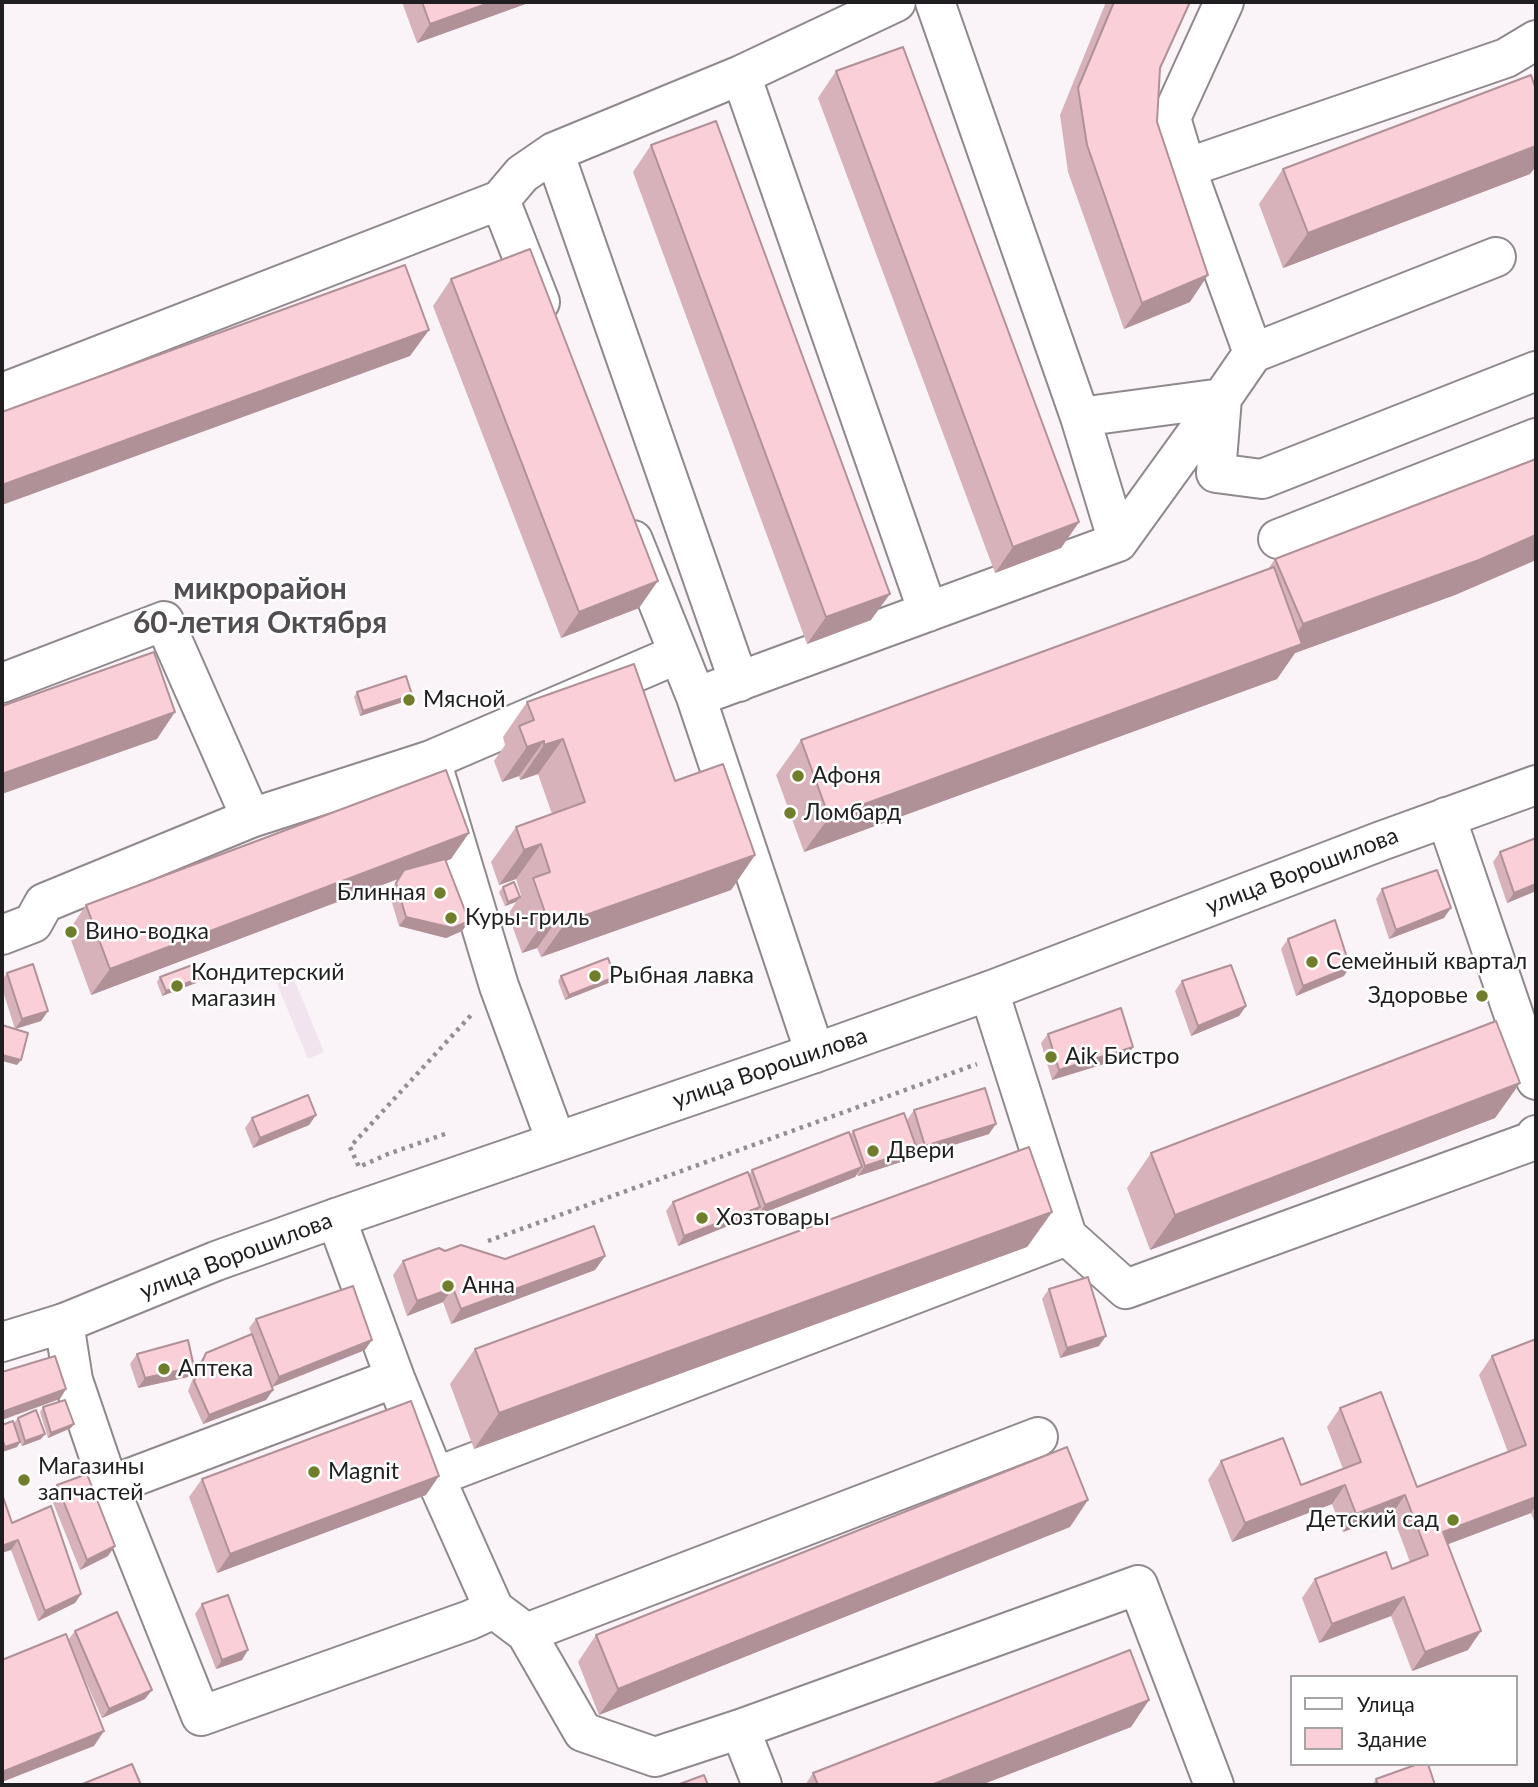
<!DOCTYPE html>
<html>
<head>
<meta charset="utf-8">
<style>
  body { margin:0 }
  #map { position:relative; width:1538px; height:1787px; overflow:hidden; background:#faf3f8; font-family:Lato,sans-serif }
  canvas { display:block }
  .frame { position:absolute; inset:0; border:4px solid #201e20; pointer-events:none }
  .legend { position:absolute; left:1290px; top:1675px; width:228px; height:91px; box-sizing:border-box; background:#fff; border:2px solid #a6a5a6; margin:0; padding:9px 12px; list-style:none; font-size:21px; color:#201e20 }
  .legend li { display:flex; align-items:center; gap:14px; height:35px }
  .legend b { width:35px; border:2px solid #a6a5a6 }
</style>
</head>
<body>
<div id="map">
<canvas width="1538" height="1787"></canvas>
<div class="frame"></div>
<ul class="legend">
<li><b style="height:9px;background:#fff"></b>Улица</li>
<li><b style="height:19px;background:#facfd8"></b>Здание</li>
</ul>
</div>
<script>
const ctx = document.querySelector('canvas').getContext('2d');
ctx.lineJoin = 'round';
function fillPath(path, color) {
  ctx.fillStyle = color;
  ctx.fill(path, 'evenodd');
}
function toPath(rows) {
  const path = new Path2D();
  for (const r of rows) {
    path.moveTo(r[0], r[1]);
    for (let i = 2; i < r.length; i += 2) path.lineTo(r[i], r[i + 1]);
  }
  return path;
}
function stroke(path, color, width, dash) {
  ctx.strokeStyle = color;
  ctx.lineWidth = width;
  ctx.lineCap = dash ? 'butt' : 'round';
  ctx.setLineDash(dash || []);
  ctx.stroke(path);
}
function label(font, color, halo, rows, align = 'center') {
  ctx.font = font + ' Lato,sans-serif';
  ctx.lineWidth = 5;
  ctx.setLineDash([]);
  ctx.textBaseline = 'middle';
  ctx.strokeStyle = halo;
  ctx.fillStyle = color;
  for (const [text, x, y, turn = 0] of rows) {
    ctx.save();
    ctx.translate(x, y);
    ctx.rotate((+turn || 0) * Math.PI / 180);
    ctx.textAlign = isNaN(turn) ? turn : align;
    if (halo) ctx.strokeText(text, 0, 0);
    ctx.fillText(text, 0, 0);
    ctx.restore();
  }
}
const built = toPath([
  [289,967,324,1052,308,1059,273,974]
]);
const path = toPath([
  [445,1134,388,1154,359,1167,350,1147,473,1013],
  [488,1241,977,1064]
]);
const minor = toPath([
  [1224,2,1171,118,1186,168,1253,353],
  [741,75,928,612],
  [554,152,739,682],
  [1186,168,1506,58,1536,40],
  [500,200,540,302],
  [2,393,500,200,522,174,554,152,741,75,896,2],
  [1080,417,1222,398,1253,353,1496,257],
  [1278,539,1536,438],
  [633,540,696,697,815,1053],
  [1118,542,1222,398,1216,473,1262,479,1536,371],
  [2,683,164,621,251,818],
  [696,697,1118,542,1080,417,935,2],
  [431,760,678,654],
  [1446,817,1536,1080],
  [2,935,33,923,44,903,251,818,431,760,499,986,556,1141],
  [336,1218,395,1378,435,1477,494,1609,526,1633,583,1732,655,1757,740,1729,762,1785],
  [1067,1236,1126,1289,1535,1140,1536,1135],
  [64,1323,73,1380,109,1486,395,1378],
  [435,1477,1067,1236,989,991],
  [109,1486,201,1716,470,1620,494,1609],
  [526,1633,1038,1437],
  [740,1729,1138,1585,1214,1785]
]);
const major = toPath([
  [2,1342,64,1323,216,1261,336,1218,815,1053,989,991,1381,841,1536,785]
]);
const wall = toPath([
  [402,2,531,2,417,43],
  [1106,2,1190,2,1160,68,1157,122,1190,302,1124,329,1068,172,1060,115],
  [836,71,1079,522,1061,548,995,573,818,98],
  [651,145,871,620,807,644,633,172],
  [1536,146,1536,166,1530,174,1283,268,1259,204,1283,169],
  [451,279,639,608,561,638,433,306],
  [1536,459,1536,560,1455,595,1295,653,1277,679,804,852,776,775,801,740,1268,569,1275,559],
  [357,692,412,695,409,700,360,716,354,697],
  [527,702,675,781,755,855,731,890,541,957,537,948,522,953,508,914,521,895,516,879,499,885,491,862,516,827,552,814,538,774,520,780,519,776,502,782,494,761,505,745,503,737],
  [1536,838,1536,891,1507,903,1493,862,1500,852],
  [451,859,446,861,469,921,462,931,446,938,399,926,389,893,398,879,91,995,68,932,86,905],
  [503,887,516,902,505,906,499,892],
  [1382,889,1444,918,1389,939,1376,899],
  [1288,939,1344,976,1296,996,1281,949],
  [7,973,48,1011,41,1021,15,1029,2,988,2,980],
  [561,976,611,982,565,1000,558,981],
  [160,977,196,983,162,996,157,982],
  [1182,981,1246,1006,1239,1016,1191,1036,1175,991],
  [1048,1034,1127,1057,1052,1080,1041,1043],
  [1520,1083,1495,1118,1150,1250,1127,1188,1151,1153],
  [914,1110,989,1134,918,1156,916,1150,910,1159,858,1176,857,1174,855,1177,758,1215,757,1211,753,1216,678,1246,666,1211,673,1202,749,1175,752,1170,850,1135,853,1131,907,1120],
  [316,1115,309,1125,253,1148,245,1128,252,1118],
  [1052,1212,1027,1247,474,1449,450,1384,475,1349],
  [445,1251,505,1259,605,1256,595,1270,451,1324,443,1302,407,1316,393,1275,403,1261],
  [1049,1289,1099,1346,1060,1358,1042,1299],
  [256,1319,365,1350,272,1387,273,1390,266,1400,203,1424,188,1391,199,1363,206,1353,252,1335,249,1328],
  [1536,1339,1536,1526,1531,1513,1448,1544,1468,1650,1412,1671,1391,1616,1319,1643,1302,1598,1315,1579,1392,1569,1410,1562,1392,1514,1343,1532,1332,1504,1232,1542,1208,1480,1221,1461,1301,1485,1343,1469,1327,1427,1340,1408,1417,1487,1508,1452,1479,1375,1492,1356],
  [137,1354,188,1377,138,1388,130,1364],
  [43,1407,71,1428,48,1438,40,1412],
  [18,1418,41,1439,22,1446,20,1442,17,1447,2,1452,2,1425,20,1441,14,1423],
  [202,1479,426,1495,217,1573,189,1497],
  [57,1485,108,1556,80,1570,50,1495],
  [12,1523,81,1594,75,1603,38,1621,11,1550],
  [1070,1527,599,1715,578,1662,596,1635],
  [202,1604,242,1660,216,1669,195,1614],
  [75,1631,145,1699,102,1718,71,1648,94,1746,68,1640],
  [1149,1700,1131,1727,981,1785,805,1785,813,1773],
  [1376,1779,1435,1785,1372,1785]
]);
const shadedWall = toPath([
  [492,2,531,2,417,43,430,24],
  [1536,146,1536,166,1530,174,1283,268,1308,233],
  [1208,275,1190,302,1124,329,1142,303],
  [429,330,410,356,2,505,2,485],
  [1079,522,1061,548,995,573,1013,547],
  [1536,535,1536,560,1455,595,1295,653,1277,679,804,852,829,817,1285,650,1303,624],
  [658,581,639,608,561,638,579,612],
  [890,594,871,620,807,644,826,617],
  [412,695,409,700,360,716,363,711],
  [175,712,157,739,2,794,2,774],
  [563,739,538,774,520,780,544,745],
  [544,741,519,776,502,782,527,747],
  [469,833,451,859,91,995,110,969],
  [541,844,516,879,499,885,524,850],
  [755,855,731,890,541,957,566,922],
  [1536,884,1536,891,1507,903,1514,893],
  [520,897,516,902,505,906,508,902],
  [1451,908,1444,918,1389,939,1396,930],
  [562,913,537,948,522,953,547,918],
  [406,917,469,921,462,931,446,938,399,926],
  [1350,967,1344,976,1296,996,1303,986],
  [615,977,611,982,565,1000,569,995],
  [200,978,196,983,162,996,166,991],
  [1246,1006,1239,1016,1191,1036,1198,1026],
  [48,1011,41,1021,15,1029,22,1019],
  [1133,1047,1127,1057,1052,1080,1059,1070],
  [2,1055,21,1060,17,1065,2,1061],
  [1520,1083,1495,1118,1150,1250,1175,1215],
  [316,1115,309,1125,253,1148,260,1138],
  [996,1124,989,1134,918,1156,925,1146],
  [917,1149,910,1159,858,1176,865,1166],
  [862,1167,855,1177,758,1215,765,1205],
  [760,1207,753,1216,678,1246,684,1236],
  [1052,1212,1027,1247,474,1449,499,1413],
  [605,1256,595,1270,451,1324,461,1309],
  [453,1288,443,1302,407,1316,417,1301],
  [1106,1336,1099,1346,1060,1358,1067,1348],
  [372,1340,365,1350,272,1387,279,1377],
  [194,1367,188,1377,138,1388,145,1378],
  [66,1389,60,1399,2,1420,2,1412],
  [273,1390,266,1400,203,1424,209,1415],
  [74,1424,71,1428,48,1438,51,1433],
  [45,1434,41,1439,22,1446,25,1441],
  [20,1442,17,1447,2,1452,5,1447],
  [439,1476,426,1495,217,1573,230,1554],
  [1345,1485,1332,1504,1232,1542,1245,1523],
  [1405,1495,1392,1514,1343,1532,1356,1514],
  [1536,1497,1536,1505,1531,1513,1430,1551,1443,1532],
  [1088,1500,1070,1527,599,1715,618,1689],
  [18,1540,11,1550,2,1553,2,1546],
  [115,1546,108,1556,80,1570,87,1560],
  [81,1594,75,1603,38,1621,45,1611],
  [1404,1597,1391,1616,1319,1643,1332,1624],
  [1481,1631,1468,1650,1412,1671,1425,1652],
  [248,1650,242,1660,216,1669,222,1660],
  [152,1690,145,1699,102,1718,109,1709],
  [1149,1700,1131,1727,981,1785,931,1785],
  [104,1731,94,1746,2,1782,2,1772]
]);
const building = toPath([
  [422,2,492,2,430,24,422,2],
  [1114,2,1190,2,1160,68,1157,122,1208,275,1142,303,1087,145,1078,88,1114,2],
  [903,47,1079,522,1013,547,836,71,903,47],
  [1531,75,1536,90,1536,146,1308,233,1283,169,1531,75],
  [716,121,890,594,826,617,651,145,716,121],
  [530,249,658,581,579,612,451,279,530,249],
  [405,265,429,330,2,485,2,412,405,265],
  [1536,459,1536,535,1479,560,1303,624,1275,559,1536,459],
  [1274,567,1302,644,829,817,801,740,1274,567],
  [154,652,175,712,2,774,2,706,154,652],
  [634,664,675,781,723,764,755,855,566,922,562,913,547,918,533,878,550,872,541,844,524,850,516,827,585,802,563,739,544,745,544,741,527,747,519,726,534,720,527,702,634,664],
  [406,676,412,695,363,711,357,692,406,676],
  [446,770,469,833,110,969,86,905,446,770],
  [1536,838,1536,884,1514,893,1500,852,1536,838],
  [445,859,469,921,453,928,406,917,396,883,404,870,445,859],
  [1437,870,1451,908,1396,930,1382,889,1437,870],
  [514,882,520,897,508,902,503,887,514,882],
  [1335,920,1350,967,1303,986,1288,939,1335,920],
  [608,958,615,977,569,995,561,976,608,958],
  [33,964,48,1011,22,1019,7,973,33,964],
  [195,964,200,978,166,991,160,977,195,964],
  [1231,965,1246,1006,1198,1026,1182,981,1231,965],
  [1121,1008,1133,1047,1059,1070,1048,1034,1121,1008],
  [1496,1021,1520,1083,1175,1215,1151,1153,1496,1021],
  [2,1025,28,1033,21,1060,2,1055,2,1025],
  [985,1088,996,1124,925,1146,914,1110,985,1088],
  [308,1095,316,1115,260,1138,252,1118,308,1095],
  [904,1113,917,1149,865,1166,853,1131,904,1113],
  [849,1132,862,1167,765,1205,752,1170,849,1132],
  [1029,1147,1052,1212,499,1413,475,1349,1029,1147],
  [748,1172,760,1207,684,1236,673,1202,748,1172],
  [594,1226,605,1256,461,1309,453,1288,417,1301,403,1261,439,1248,445,1251,461,1245,505,1259,594,1226],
  [1088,1277,1106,1336,1067,1348,1049,1289,1088,1277],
  [353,1286,372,1340,279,1377,256,1319,353,1286],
  [252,1334,273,1390,209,1415,194,1381,206,1353,252,1334],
  [1536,1339,1536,1497,1443,1532,1481,1631,1425,1652,1404,1597,1332,1624,1315,1579,1386,1552,1392,1569,1428,1555,1405,1495,1356,1514,1345,1485,1245,1523,1221,1461,1283,1438,1301,1485,1361,1462,1340,1408,1381,1392,1417,1487,1526,1445,1492,1356,1536,1339],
  [188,1340,194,1367,145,1378,137,1354,188,1340],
  [55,1356,66,1389,2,1412,2,1372,55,1356],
  [65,1400,74,1424,51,1433,43,1407,65,1400],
  [411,1401,439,1476,230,1554,202,1479,411,1401],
  [36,1410,45,1434,25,1441,18,1418,36,1410],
  [13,1421,20,1442,5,1447,2,1438,2,1425,13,1421],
  [1067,1447,1088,1500,618,1689,596,1635,1067,1447],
  [87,1474,115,1546,87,1560,57,1485,87,1474],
  [2,1494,12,1523,51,1506,81,1594,45,1611,18,1540,2,1546,2,1494],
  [228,1595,248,1650,222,1660,202,1604,228,1595],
  [117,1612,152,1690,109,1709,75,1631,117,1612],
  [66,1634,104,1731,2,1772,2,1660,66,1634],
  [1130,1650,1149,1700,931,1785,818,1785,813,1773,1130,1650],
  [132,1764,141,1785,80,1785,132,1764],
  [1418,1764,1428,1764,1435,1785,1378,1785,1376,1779,1418,1764],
  [704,1775,708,1785,677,1785,704,1775]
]);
const markers = [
  [409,700,7,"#707e2b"],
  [798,776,7,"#707e2b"],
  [790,813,7,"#707e2b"],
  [440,893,7,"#707e2b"],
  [451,918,7,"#707e2b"],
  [71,932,7,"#707e2b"],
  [1312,962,7,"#707e2b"],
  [595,976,7,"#707e2b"],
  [177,986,7,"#707e2b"],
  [1482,996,7,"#707e2b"],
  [1051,1057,7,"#707e2b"],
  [873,1151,7,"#707e2b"],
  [702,1218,7,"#707e2b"],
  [448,1286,7,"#707e2b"],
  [164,1369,7,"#707e2b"],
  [314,1472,7,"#707e2b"],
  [24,1480,7,"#707e2b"],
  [1453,1520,7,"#707e2b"]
];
const poiNames = [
  ["Мясной",423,700],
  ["Афоня",812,776],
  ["Ломбард",804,813],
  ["Блинная",426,893,"right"],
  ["Куры-гриль",465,918],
  ["Вино-водка",85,932],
  ["Семейный квартал",1326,962],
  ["Кондитерский",191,973],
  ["магазин",191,999],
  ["Рыбная лавка",609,976],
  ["Здоровье",1468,996,"right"],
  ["Aik Бистро",1065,1057],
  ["Двери",887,1151],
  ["Хозтовары",716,1218],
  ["Анна",462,1286],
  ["Аптека",178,1369],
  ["Магазины",38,1467],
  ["запчастей",38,1493],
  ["Magnit",328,1472],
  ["Детский сад",1439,1520,"right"]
];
const streetNames = [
  ["улица Ворошилова",1302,871,-21],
  ["улица Ворошилова",770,1068,-19],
  ["улица Ворошилова",236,1256,-21]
];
const districtNames = [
  ["микрорайон",260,589],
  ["60-летия Октября",260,623]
];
fillPath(built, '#f2e4ee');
stroke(minor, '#8f898e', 42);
stroke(major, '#8f898e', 42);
stroke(path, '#928e91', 4.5, [3.5, 5]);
stroke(minor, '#fff', 38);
stroke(major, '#fff', 38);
fillPath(wall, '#d7b2ba');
fillPath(shadedWall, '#af9197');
fillPath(building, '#facfd8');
stroke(building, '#af9197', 2);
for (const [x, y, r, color] of markers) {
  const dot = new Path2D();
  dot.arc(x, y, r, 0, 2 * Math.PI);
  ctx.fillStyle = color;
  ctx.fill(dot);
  stroke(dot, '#fff', 2.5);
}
label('23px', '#201e20', '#fff', poiNames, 'left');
label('23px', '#201e20', '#fff', streetNames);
label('bold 30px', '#524d51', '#fff', districtNames);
</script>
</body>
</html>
